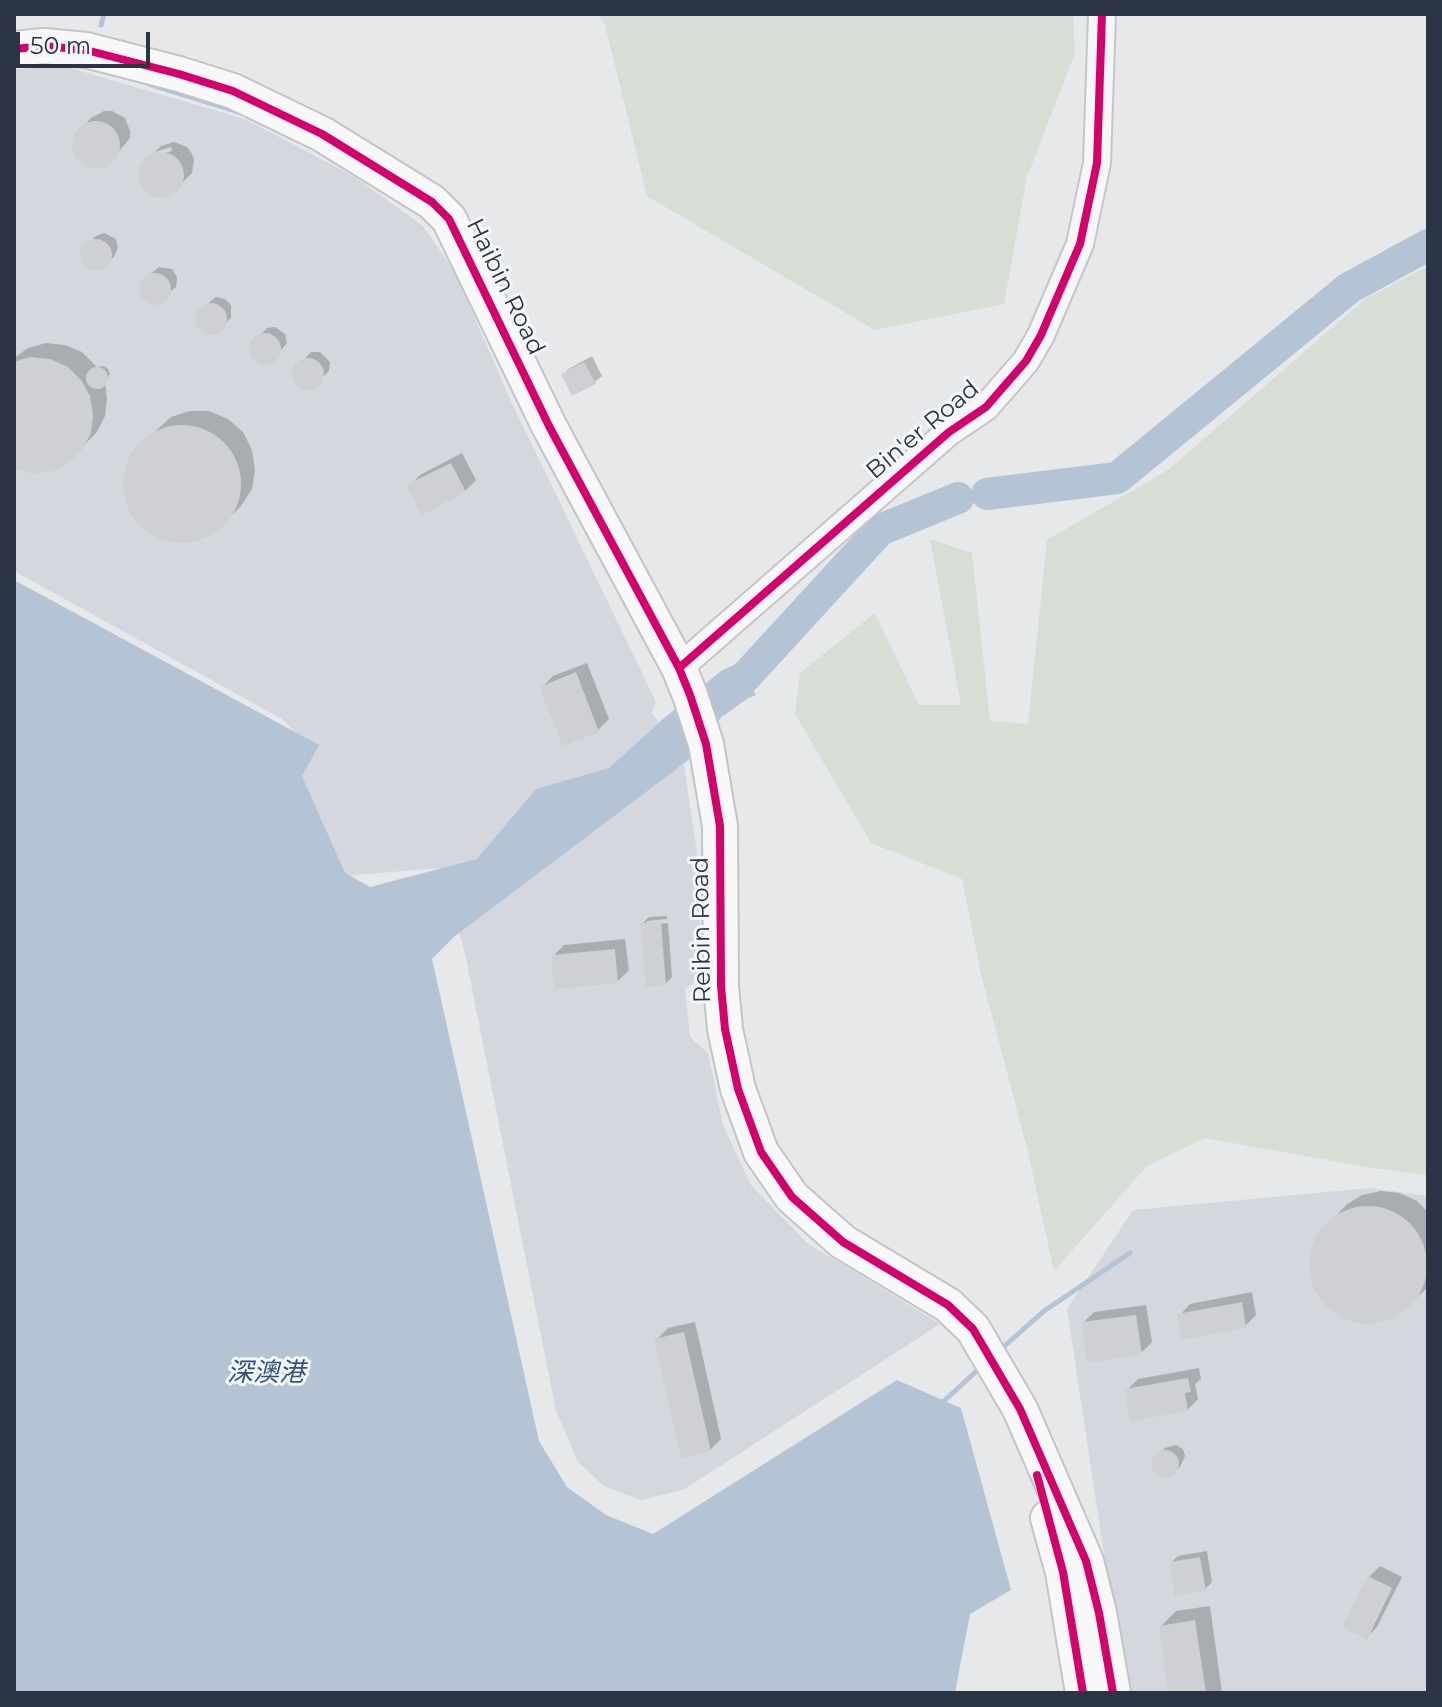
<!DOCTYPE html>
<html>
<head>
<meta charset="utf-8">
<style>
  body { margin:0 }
  #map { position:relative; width:1442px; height:1707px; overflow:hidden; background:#e6e8ea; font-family:Montserrat,sans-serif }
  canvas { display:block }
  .frame { position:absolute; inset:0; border:16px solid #2b3445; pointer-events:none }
  .scale { position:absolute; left:16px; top:32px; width:134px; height:36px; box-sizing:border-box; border:4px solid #2b3445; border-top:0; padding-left:10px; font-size:24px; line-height:28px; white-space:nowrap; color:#2b3445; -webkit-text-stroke:6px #f4f6f9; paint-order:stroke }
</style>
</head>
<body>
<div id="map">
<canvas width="1442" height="1707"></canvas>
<div class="frame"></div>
<div class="scale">50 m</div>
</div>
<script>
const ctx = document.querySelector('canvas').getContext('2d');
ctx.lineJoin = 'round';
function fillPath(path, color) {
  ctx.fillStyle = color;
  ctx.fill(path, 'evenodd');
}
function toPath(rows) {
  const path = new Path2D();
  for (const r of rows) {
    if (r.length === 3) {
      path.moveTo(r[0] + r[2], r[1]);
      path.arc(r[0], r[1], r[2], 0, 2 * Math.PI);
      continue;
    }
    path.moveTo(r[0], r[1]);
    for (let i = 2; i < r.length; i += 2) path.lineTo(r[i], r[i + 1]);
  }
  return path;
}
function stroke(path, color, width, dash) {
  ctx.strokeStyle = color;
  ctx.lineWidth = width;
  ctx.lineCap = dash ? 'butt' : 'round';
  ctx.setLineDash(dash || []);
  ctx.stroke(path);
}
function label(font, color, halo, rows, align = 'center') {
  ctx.font = font + ' Montserrat,"Noto Sans TC",sans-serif';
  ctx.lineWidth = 6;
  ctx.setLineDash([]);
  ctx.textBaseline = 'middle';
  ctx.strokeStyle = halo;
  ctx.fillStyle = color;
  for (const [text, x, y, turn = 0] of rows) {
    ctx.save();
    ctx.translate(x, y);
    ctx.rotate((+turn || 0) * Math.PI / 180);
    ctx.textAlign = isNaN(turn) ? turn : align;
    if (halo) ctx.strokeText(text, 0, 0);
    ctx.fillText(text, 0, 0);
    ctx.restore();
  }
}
const built = toPath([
  [60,65,245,119,353,176,422,225,455,272,509,397,656,702,652,713,683,759,697,852,702,976,685,989,690,1037,708,1053,723,1125,751,1185,807,1243,940,1324,683,1490,640,1500,604,1486,578,1462,556,1411,465,953,440,868,343,876,299,776,314,752,282,719,14,571,14,70],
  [1370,1188,1428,1196,1428,1693,1125,1693,1067,1309,1133,1210]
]);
const green = toPath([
  [598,14,1073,14,1075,53,1027,177,1004,304,875,330,647,196,605,25],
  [1428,266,1428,1175,1366,1167,1205,1138,1147,1166,1054,1271,1027,1148,981,974,962,879,871,843,795,714,800,673,875,613,919,705,961,705,930,539,972,553,990,721,1028,724,1047,540,1168,470,1365,299]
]);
const water = toPath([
  [14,580,319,745,302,776,345,873,370,887,477,859,536,789,609,768,662,720,721,671,738,663,756,695,731,705,687,761,455,936,432,959,539,1441,567,1487,606,1515,653,1534,897,1380,961,1408,1011,1590,970,1614,955,1693,14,1693]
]);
const shadow = toPath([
  [104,111,112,111,125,118,130,131,130,138,110,162,104,166,89,166,78,158,74,143,80,130,91,118],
  [174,142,187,147,191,152,194,159,192,173,170,195,156,196,144,188,141,183,141,169,150,157,172,151,171,147,155,152,161,146],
  [104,233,116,239,118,248,114,257,97,269,89,267,82,256,88,244,96,236],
  [159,267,172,269,177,277,176,287,156,303,147,301,141,293,143,280],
  [216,297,225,299,231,305,231,318,216,331,204,330,198,319,200,310],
  [275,327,285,334,287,343,274,359,266,362,254,356,253,343,267,328],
  [46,343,65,345,82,352,97,367,104,366,108,369,110,374,105,383,107,399,105,416,97,432,68,461,14,467,14,358,28,348],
  [311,352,320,352,330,362,329,371,314,386,305,387,297,383,294,370],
  [592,356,602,376,595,382,563,374,570,368],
  [190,411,209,411,228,419,243,432,252,450,255,470,252,489,241,506,225,522,209,535,190,541,170,541,152,533,137,520,127,502,125,482,128,463,139,446,171,417],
  [462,453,476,480,465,491,409,486,420,475],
  [587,663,609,719,598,730,564,743,542,687,553,676],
  [667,916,667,919,647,921,647,925,668,923,672,977,665,984,642,924,649,917],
  [625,939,629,970,618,981,553,956,564,945],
  [1381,1191,1399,1193,1417,1201,1428,1212,1428,1287,1398,1315,1380,1322,1361,1323,1343,1317,1327,1306,1316,1291,1311,1272,1311,1253,1318,1236,1346,1205,1362,1195],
  [1252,1292,1256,1315,1245,1326,1180,1315,1190,1304],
  [1146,1305,1152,1342,1141,1353,1083,1323,1094,1312],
  [695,1322,721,1439,710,1450,657,1339,668,1328],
  [1199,1368,1201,1379,1195,1384,1198,1399,1187,1410,1127,1390,1138,1379],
  [1176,1445,1183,1449,1185,1456,1180,1467,1172,1474,1165,1476,1155,1470,1154,1463,1165,1448],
  [1207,1551,1212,1582,1205,1589,1171,1563,1178,1556],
  [1380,1566,1402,1577,1377,1627,1366,1638,1369,1577],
  [1210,1606,1222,1693,1170,1693,1161,1626,1176,1611]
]);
const stream = toPath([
  [101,25,104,14],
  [149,84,239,112],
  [1000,1350,1044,1311,1130,1253],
  [944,1401,981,1367]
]);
const river = toPath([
  [987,494,1117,478,1349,288,1428,245],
  [714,703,736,687,880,530,958,498]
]);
const building = toPath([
  [96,145,24],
  [161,175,23],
  [96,255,16],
  [155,289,16],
  [211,319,16],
  [265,349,16],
  [30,357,50,359,68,367,81,380,90,396,93,415,91,433,82,450,69,463,53,471,34,474,14,469,14,362],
  [308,374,16],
  [584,362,596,384,572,396,561,374],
  [97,378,11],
  [182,484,59],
  [451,463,466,492,422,515,406,485],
  [576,672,599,732,563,746,539,687],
  [661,922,666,986,646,987,640,923],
  [615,949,618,983,554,989,551,955],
  [1368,1265,59],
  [1242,1302,1246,1328,1182,1340,1177,1314],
  [1136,1315,1142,1355,1087,1363,1081,1322],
  [684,1332,711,1451,681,1458,654,1339],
  [1188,1378,1191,1392,1185,1393,1188,1411,1130,1421,1125,1389],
  [1165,1464,14],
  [1200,1557,1206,1591,1174,1596,1169,1562],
  [1368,1576,1392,1588,1367,1640,1342,1627],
  [1195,1620,1206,1693,1168,1693,1159,1626]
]);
const tertiary = toPath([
  [679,668,949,432,986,407,1026,361,1041,335,1080,244,1097,163,1102,14]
]);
const primary = toPath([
  [14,49,44,46,86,50,179,74,233,91,322,134,432,202,449,219,549,426,679,668,690,695,706,744,720,826,721,986,725,1029,738,1089,761,1152,792,1197,843,1242,948,1305,973,1329,1020,1409,1086,1561,1099,1613,1113,1693],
  [1048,1518,1063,1572,1083,1693]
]);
const cycleway = toPath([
  [14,49,44,46,86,50,179,74,233,91,322,134,432,202,449,219,549,426,679,668,690,695,706,744,720,826,721,986,725,1029,738,1089,761,1152,792,1197,843,1242,948,1305,973,1329,1020,1409,1086,1561,1099,1613,1113,1693],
  [679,668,949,432,986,407,1026,361,1041,335,1080,244,1097,163,1102,14],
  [1037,1475,1063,1572,1083,1693]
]);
const streetNames = [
  ["Haibin Road",505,287,64],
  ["Bin'er Road",923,430,-40],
  ["Reibin Road",702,930,-91]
];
const waterNames = [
  ["深澳港",266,1373]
];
fillPath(built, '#d4d7dd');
fillPath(green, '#d6ded6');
fillPath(water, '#b4c4d5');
fillPath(shadow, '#0003');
stroke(stream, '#b4c4d5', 5);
stroke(river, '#b4c4d5', 32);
fillPath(building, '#ced0d3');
stroke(tertiary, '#c4c6c8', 30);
stroke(primary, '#c2c5c8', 38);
stroke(tertiary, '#f5f6f7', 26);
stroke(primary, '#f8f8f8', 34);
stroke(cycleway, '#d6006c', 8);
label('24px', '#2b3445', '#f4f6f9', streetNames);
label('italic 26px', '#34527a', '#f4f6f9', waterNames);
</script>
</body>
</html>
